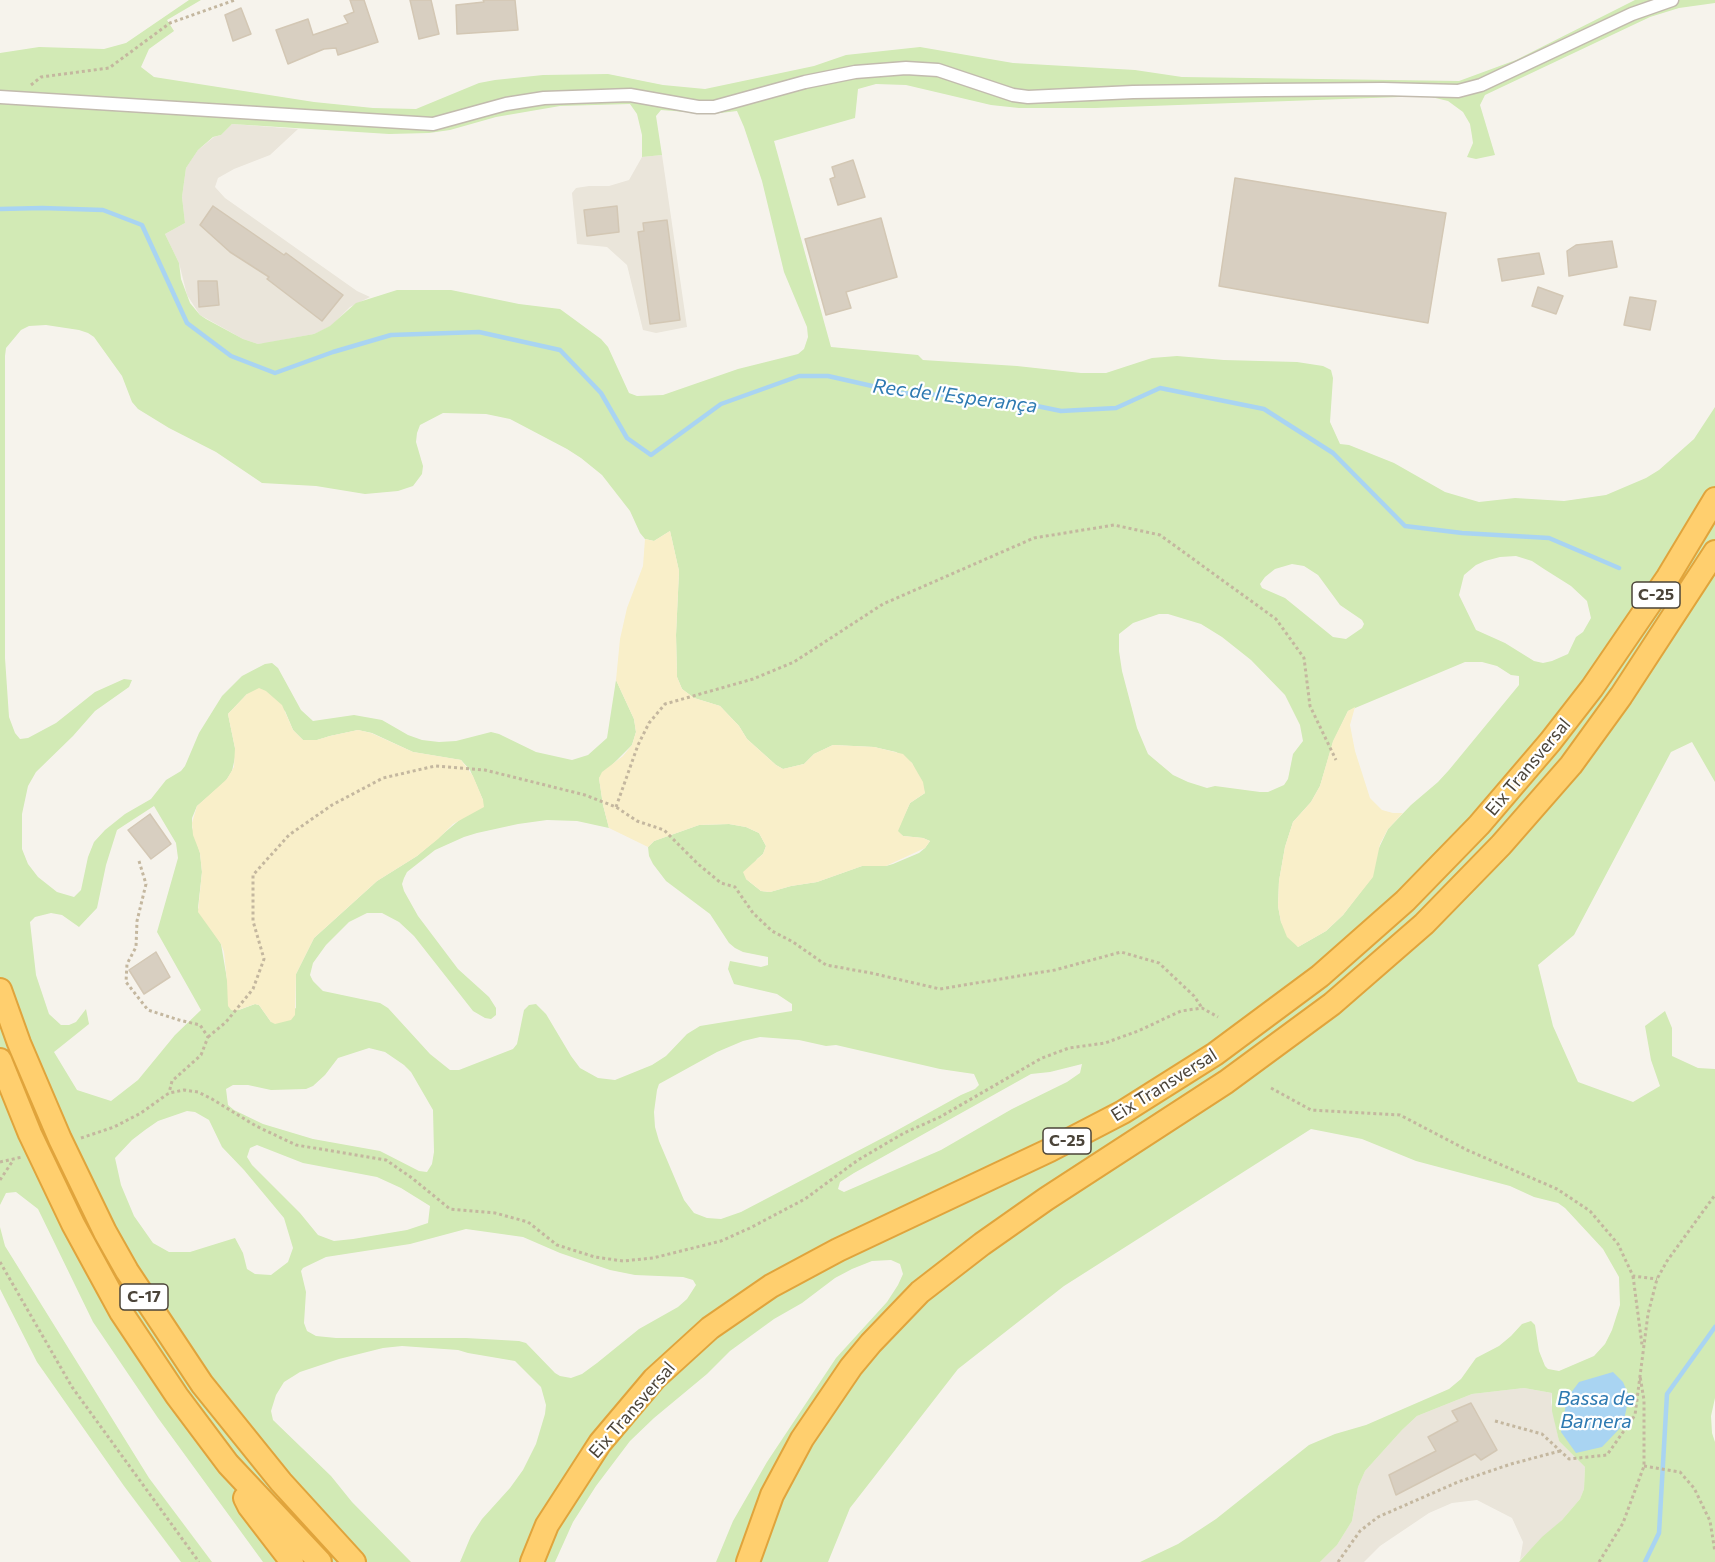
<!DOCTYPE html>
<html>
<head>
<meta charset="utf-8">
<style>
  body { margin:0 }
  canvas { display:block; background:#f6f3ec }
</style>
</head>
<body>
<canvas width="1715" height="1562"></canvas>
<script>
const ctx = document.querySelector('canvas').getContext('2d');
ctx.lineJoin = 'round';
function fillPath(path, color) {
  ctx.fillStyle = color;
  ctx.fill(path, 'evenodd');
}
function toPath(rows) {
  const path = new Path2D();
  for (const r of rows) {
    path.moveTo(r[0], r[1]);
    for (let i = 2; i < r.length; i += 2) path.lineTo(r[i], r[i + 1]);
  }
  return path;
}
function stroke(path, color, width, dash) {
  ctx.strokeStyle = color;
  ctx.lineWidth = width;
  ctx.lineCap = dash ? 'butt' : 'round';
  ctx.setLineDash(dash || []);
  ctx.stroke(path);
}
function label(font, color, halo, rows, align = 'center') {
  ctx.font = font + ' Commissioner,sans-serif';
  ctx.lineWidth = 4.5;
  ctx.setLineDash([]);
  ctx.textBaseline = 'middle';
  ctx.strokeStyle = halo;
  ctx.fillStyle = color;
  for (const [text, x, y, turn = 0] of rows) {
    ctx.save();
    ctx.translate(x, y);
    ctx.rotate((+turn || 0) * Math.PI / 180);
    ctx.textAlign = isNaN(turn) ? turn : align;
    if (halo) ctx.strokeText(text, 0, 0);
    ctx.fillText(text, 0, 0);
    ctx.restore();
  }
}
const residential = toPath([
  [232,124,298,129,270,155,234,169,218,178,215,187,225,198,357,291,370,297,350,307,331,326,314,334,266,343,258,344,243,339,200,315,187,295,179,263,165,234,185,223,182,197,186,168,198,150,214,137,221,135],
  [662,155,687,327,656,333,643,330,627,265,607,247,577,244,572,193,576,188,589,186,609,186,629,180,642,157],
  [1524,1388,1552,1393,1551,1402,1559,1441,1585,1467,1584,1489,1580,1499,1562,1520,1520,1560,1523,1542,1512,1518,1477,1500,1452,1503,1429,1513,1380,1546,1364,1562,1320,1562,1337,1545,1352,1521,1358,1487,1365,1471,1402,1430,1417,1416,1472,1394]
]);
const green = toPath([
  [189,0,201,0,167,20,174,31,149,49,141,67,154,77,314,102,373,108,416,109,479,83,495,80,543,75,608,74,663,85,705,89,814,66,846,55,920,47,1013,63,1135,70,1182,77,1459,81,1516,60,1635,0,1715,0,1715,3,1679,8,1650,17,1485,95,1480,105,1495,155,1476,159,1467,157,1473,143,1472,136,1470,124,1463,112,1448,101,1427,96,1095,108,1019,108,991,105,906,85,876,84,858,89,855,118,774,141,831,347,918,355,923,360,1017,366,1081,373,1106,373,1152,358,1177,356,1224,360,1297,362,1323,366,1331,370,1333,378,1330,422,1340,444,1349,445,1394,463,1445,492,1479,502,1515,498,1564,501,1606,495,1646,478,1659,470,1694,439,1715,407,1715,782,1692,742,1671,752,1574,935,1538,965,1553,1026,1578,1082,1633,1102,1660,1086,1651,1060,1645,1026,1665,1011,1672,1028,1672,1056,1698,1068,1715,1069,1715,1398,1711,1416,1712,1433,1715,1442,1715,1562,1519,1562,1542,1537,1562,1520,1580,1499,1584,1489,1585,1467,1559,1441,1552,1411,1552,1393,1524,1388,1472,1394,1417,1416,1402,1430,1365,1471,1358,1487,1352,1521,1337,1545,1320,1562,1140,1562,1178,1544,1216,1519,1309,1445,1335,1434,1366,1425,1449,1389,1461,1379,1476,1358,1499,1346,1511,1336,1522,1324,1531,1321,1535,1325,1539,1351,1545,1366,1548,1369,1559,1371,1594,1356,1605,1344,1612,1330,1620,1305,1619,1277,1603,1249,1565,1208,1558,1203,1534,1197,1510,1186,1416,1161,1362,1139,1311,1129,1064,1286,958,1369,850,1508,828,1562,716,1562,733,1521,767,1462,836,1358,887,1302,898,1285,903,1274,900,1264,891,1260,872,1261,852,1269,835,1278,802,1303,774,1319,730,1351,707,1374,654,1418,630,1441,596,1486,573,1522,555,1562,460,1562,471,1536,482,1519,510,1488,523,1470,536,1444,545,1414,546,1405,541,1387,515,1361,468,1353,458,1350,402,1346,383,1348,339,1359,300,1372,284,1382,276,1395,271,1411,273,1420,331,1476,352,1502,411,1562,263,1562,158,1418,93,1322,38,1209,16,1192,6,1193,0,1205,0,53,39,47,104,49,126,43],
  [630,104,637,114,642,135,642,157,662,155,656,116,661,110,712,114,737,111,744,127,762,181,784,272,807,327,808,337,804,349,798,354,738,369,663,395,637,396,629,393,608,347,601,339,560,309,519,304,451,290,397,290,356,303,330,326,314,334,258,344,243,339,206,319,200,315,190,303,181,279,179,263,165,234,185,223,182,197,186,168,198,150,213,137,221,135,232,124,389,134,429,133,450,130,496,117,560,106],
  [46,325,79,330,88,333,94,337,122,376,132,402,138,409,169,428,216,452,262,483,316,486,365,494,398,491,413,486,422,474,423,466,416,442,417,433,420,425,443,413,486,414,510,419,567,449,581,458,602,475,630,511,640,533,645,539,654,541,670,531,679,571,676,635,677,677,682,689,694,698,720,706,739,726,747,739,776,765,783,769,804,764,814,754,833,745,874,747,896,752,912,763,925,793,910,803,897,831,903,836,923,838,930,841,925,848,919,853,893,864,886,866,862,866,817,882,791,886,770,892,761,891,746,879,757,859,763,854,766,846,759,833,746,827,729,824,699,825,654,841,648,847,649,856,653,864,666,881,710,914,729,943,735,948,743,952,768,957,768,965,761,967,730,961,728,969,734,984,777,994,792,1004,792,1011,700,1026,687,1034,666,1056,652,1065,615,1080,598,1078,580,1068,571,1056,546,1014,536,1004,529,1005,524,1010,517,1044,513,1049,459,1070,450,1070,430,1054,388,1008,380,1003,323,991,313,981,310,975,313,963,326,945,349,922,367,913,382,913,399,922,414,936,473,1011,485,1018,491,1019,496,1015,496,1008,489,997,458,969,418,916,404,891,402,884,404,878,407,872,435,850,464,837,477,833,518,824,547,820,577,821,609,828,603,805,599,778,632,745,636,732,634,719,616,680,607,738,588,755,572,760,536,752,499,734,491,732,456,741,439,742,422,740,408,735,382,720,354,715,313,721,301,710,278,668,272,663,265,664,242,676,222,696,199,733,185,766,181,771,166,780,151,799,125,814,105,830,94,842,88,857,81,890,74,897,57,892,38,877,28,864,22,849,22,814,28,786,36,772,73,736,95,711,129,687,132,680,124,679,95,692,56,723,28,738,20,739,15,733,9,717,5,658,5,356,6,348,21,330,29,326],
  [1516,556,1532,561,1544,569,1571,586,1587,601,1591,618,1583,632,1576,637,1568,654,1552,661,1543,663,1534,661,1505,643,1476,630,1459,595,1464,575,1476,565,1485,561,1500,557],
  [1292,564,1304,566,1318,575,1340,605,1362,620,1364,624,1362,628,1346,639,1333,637,1285,598,1262,588,1260,584,1265,577,1275,569],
  [1159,614,1168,614,1201,624,1222,637,1251,660,1285,695,1300,725,1303,741,1293,754,1288,779,1284,785,1268,792,1260,792,1215,786,1207,788,1188,782,1173,775,1148,754,1137,728,1122,671,1119,651,1119,634,1133,623],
  [1465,662,1482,662,1497,666,1511,675,1519,676,1519,685,1449,770,1438,782,1411,805,1388,829,1377,852,1372,877,1343,915,1326,931,1298,947,1281,922,1278,906,1279,881,1285,847,1293,822,1311,802,1320,786,1333,742,1348,711],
  [247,694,285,711,293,730,303,740,317,740,330,736,358,730,372,733,413,752,461,760,470,770,483,800,417,856,377,881,314,938,296,974,296,1008,271,1022,259,1005,255,1004,239,1010,228,985,221,944,198,908,202,872,200,853,192,827,192,818,197,806,225,782,232,771,236,753,228,714],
  [154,806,176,843,178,858,157,932,201,1010,175,1035,138,1080,111,1101,77,1090,54,1052,89,1024,86,1009,76,1022,69,1025,61,1025,49,1014,36,975,30,922,35,917,51,913,62,915,79,927,97,908,106,865,117,830],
  [760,1037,799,1040,826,1046,836,1045,940,1069,974,1074,979,1085,975,1089,961,1095,894,1132,741,1212,721,1219,707,1218,694,1213,684,1200,659,1141,655,1127,654,1112,657,1090,659,1084,717,1052,743,1041],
  [369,1048,385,1052,404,1065,411,1072,433,1110,434,1152,432,1164,427,1172,419,1171,380,1151,313,1139,263,1124,234,1110,228,1105,226,1089,233,1085,248,1085,271,1090,306,1089,313,1086,325,1075,338,1058],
  [1082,1064,1080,1073,1067,1082,1012,1109,941,1150,844,1192,838,1189,840,1182,854,1173,1031,1074,1050,1072],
  [187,1111,195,1112,209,1120,222,1147,244,1170,284,1218,293,1248,288,1262,271,1275,255,1274,247,1269,243,1253,235,1238,190,1252,169,1252,153,1243,134,1216,121,1185,115,1158,132,1140,145,1130,158,1121],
  [257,1145,303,1163,377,1177,401,1188,430,1206,428,1223,407,1230,353,1239,334,1241,318,1235,300,1213,252,1165,247,1157,250,1148],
  [466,1229,523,1237,560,1253,610,1270,635,1275,683,1277,693,1280,696,1285,687,1299,678,1307,639,1329,597,1363,582,1374,571,1378,560,1376,555,1373,526,1343,519,1341,466,1338,336,1338,316,1336,307,1331,304,1323,306,1292,301,1271,303,1268,326,1257,410,1244],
  [0,1227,5,1246,149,1478,212,1562,181,1562,124,1486,37,1362,0,1289]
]);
const sand = toPath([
  [670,531,679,571,676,635,677,677,682,689,694,698,720,706,739,726,747,739,776,765,783,769,804,764,814,754,833,745,874,747,903,754,912,763,923,782,925,793,910,803,898,831,903,836,923,838,930,841,925,848,886,866,862,866,817,882,791,886,770,892,761,891,746,879,743,872,763,854,766,846,759,833,746,827,729,824,699,825,654,841,648,847,609,828,603,805,599,778,602,772,623,756,632,745,636,732,634,719,616,680,620,639,627,608,643,566,645,539,654,541],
  [259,688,266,691,282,705,293,730,303,740,317,740,330,736,358,730,371,733,413,752,461,760,473,776,483,800,484,807,453,824,438,839,417,856,377,881,314,938,296,974,295,1015,291,1020,275,1024,271,1022,259,1005,255,1004,235,1011,231,1010,228,1006,227,981,224,952,221,944,198,912,202,872,200,853,193,835,192,823,197,806,227,779,234,767,235,748,228,714,247,694],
  [1355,707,1350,725,1355,751,1370,798,1382,810,1393,813,1403,813,1388,829,1380,844,1373,877,1343,915,1326,931,1298,947,1287,937,1281,922,1278,906,1279,881,1285,847,1293,822,1311,802,1320,786,1333,741,1348,711]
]);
const water = toPath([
  [1613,1372,1623,1382,1629,1396,1623,1425,1602,1447,1576,1453,1561,1432,1567,1398,1579,1382]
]);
const stream = toPath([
  [0,209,42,208,103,210,142,225,187,323,231,356,275,373,333,352,391,335,479,332,560,350,601,393,627,438,651,455,721,404,799,376,828,376,903,393,998,398,1061,411,1116,408,1160,388,1264,409,1333,453,1405,526,1462,533,1549,538,1619,568],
  [1645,1562,1659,1533,1667,1394,1715,1327]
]);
const building = toPath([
  [350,0,364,0,378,42,338,55,336,48,324,49,288,64,276,30,308,19,313,35,348,23,344,16,354,12,350,0],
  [410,0,431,0,439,34,419,39,410,0],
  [483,0,515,0,518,30,457,34,456,5,484,2,483,0],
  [241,8,251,34,233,41,225,15,241,8],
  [853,160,865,197,838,205,830,179,835,177,832,167,853,160],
  [1235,178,1446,213,1428,323,1219,286,1235,178],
  [213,206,284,255,286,253,343,295,322,321,267,279,269,277,230,252,200,225,213,206],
  [617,206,619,232,587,236,584,210,617,206],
  [881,218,897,277,846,292,851,308,826,315,805,239,881,218],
  [667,220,680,320,650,324,638,232,644,231,643,223,667,220],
  [1612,241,1617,267,1569,276,1567,251,1576,245,1612,241],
  [1539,253,1544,274,1502,281,1498,259,1539,253],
  [198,281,217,281,219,305,199,307,198,281],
  [1538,287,1563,296,1556,314,1532,306,1538,287],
  [1630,297,1656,301,1650,330,1624,325,1630,297],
  [150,814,171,844,151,859,128,830,150,814],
  [156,952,170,977,144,994,129,970,156,952],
  [1471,1403,1497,1450,1481,1460,1475,1454,1396,1495,1389,1475,1436,1451,1428,1437,1458,1421,1452,1411,1471,1403]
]);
const path = toPath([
  [31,85,41,77,109,68,170,23,235,0],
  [616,807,638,745,649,723,665,704,753,679,794,662,883,604,1034,538,1114,525,1160,535,1276,619,1304,658,1310,706,1336,760],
  [139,861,146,884,137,921,136,947,127,964,126,982,148,1010,179,1020,200,1025,208,1037,201,1055,172,1081,169,1093],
  [208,1037,226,1022,253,989,264,959,253,921,253,875,289,835,332,805,383,778,435,766,485,770,585,795,616,807,637,821,664,830,698,864,721,883,735,887,753,913,772,931,793,942,826,965,871,973,940,989,1055,970,1121,952,1159,963,1194,996,1202,1008],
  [1271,1088,1311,1110,1400,1115,1467,1150,1557,1189,1590,1211,1618,1244,1633,1276,1657,1279],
  [81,1138,114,1127,141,1113,169,1093,184,1090,198,1092,212,1099,256,1126,296,1145,386,1160,412,1178,450,1209,495,1213,528,1222,557,1245,595,1257,623,1261,653,1258,721,1241,750,1228,805,1199,858,1160,904,1133,940,1117,1042,1058,1069,1048,1105,1043,1138,1031,1181,1011,1202,1008,1218,1017],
  [0,1162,22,1157],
  [0,1180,14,1159],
  [0,1262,72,1387,199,1562],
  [1633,1276,1642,1345],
  [1495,1421,1542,1434,1569,1459,1607,1455,1635,1415,1648,1314,1657,1279,1667,1261,1715,1195],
  [1644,1466,1680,1472,1694,1488,1710,1521,1715,1552],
  [1338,1562,1360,1531,1378,1517,1458,1482,1511,1464,1560,1451],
  [1599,1562,1623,1523,1644,1466,1644,1400,1640,1376]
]);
const street = toPath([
  [0,97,433,124,506,104,544,98,630,95,698,107,714,107,805,82,855,72,906,68,938,70,1013,95,1028,97,1133,92,1266,90,1383,89,1458,91,1481,85,1632,14,1672,0]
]);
const highway = toPath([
  [0,990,19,1043,60,1139,105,1232,127,1271,202,1384,281,1482,354,1562],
  [0,1060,30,1134,73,1224,121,1312,177,1396,228,1464,320,1562],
  [245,1498,249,1506,292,1562],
  [532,1562,547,1525,600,1443,654,1379,710,1328,771,1286,838,1250,1050,1150,1123,1112,1215,1054,1320,976,1405,901,1479,825,1550,742,1592,688,1668,577,1715,499],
  [748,1562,772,1495,802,1439,851,1367,871,1343,920,1292,982,1244,1046,1199,1226,1082,1332,1004,1424,924,1501,845,1571,765,1621,696,1715,552]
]);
const shields = [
  [1656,595,48],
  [1067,1141,48],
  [144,1297,48]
];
const shieldNames = [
  ["C-25",1656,595],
  ["C-25",1067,1141],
  ["C-17",144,1297]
];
const streetNames = [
  ["Eix Transversal",1528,767,-50],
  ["Eix Transversal",1164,1085,-32],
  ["Eix Transversal",632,1410,-49]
];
const waterNames = [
  ["Rec de l'Esperança",955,396,7],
  ["Bassa de",1596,1398],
  ["Barnera",1596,1421]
];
fillPath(residential, '#eae5da');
fillPath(green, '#d2eab5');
fillPath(sand, '#f9efc9');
fillPath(water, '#a9d4f2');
stroke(stream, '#a9d4f2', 4.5);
fillPath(building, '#d8cfc1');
stroke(building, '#d3c7b4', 1.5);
stroke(street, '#c2bbae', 15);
stroke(highway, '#e0a43c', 26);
stroke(path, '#c4b79f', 3, [3, 3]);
stroke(street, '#fff', 12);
stroke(highway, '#ffcf6e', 22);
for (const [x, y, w] of shields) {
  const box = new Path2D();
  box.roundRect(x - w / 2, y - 13, w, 26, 4.5);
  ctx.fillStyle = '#fff';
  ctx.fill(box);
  stroke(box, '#4b4439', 1.5);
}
label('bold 16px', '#4b4439', null, shieldNames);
label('18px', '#4b4439', '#fff', streetNames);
label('italic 20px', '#2e7ab2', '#fff', waterNames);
</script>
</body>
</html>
